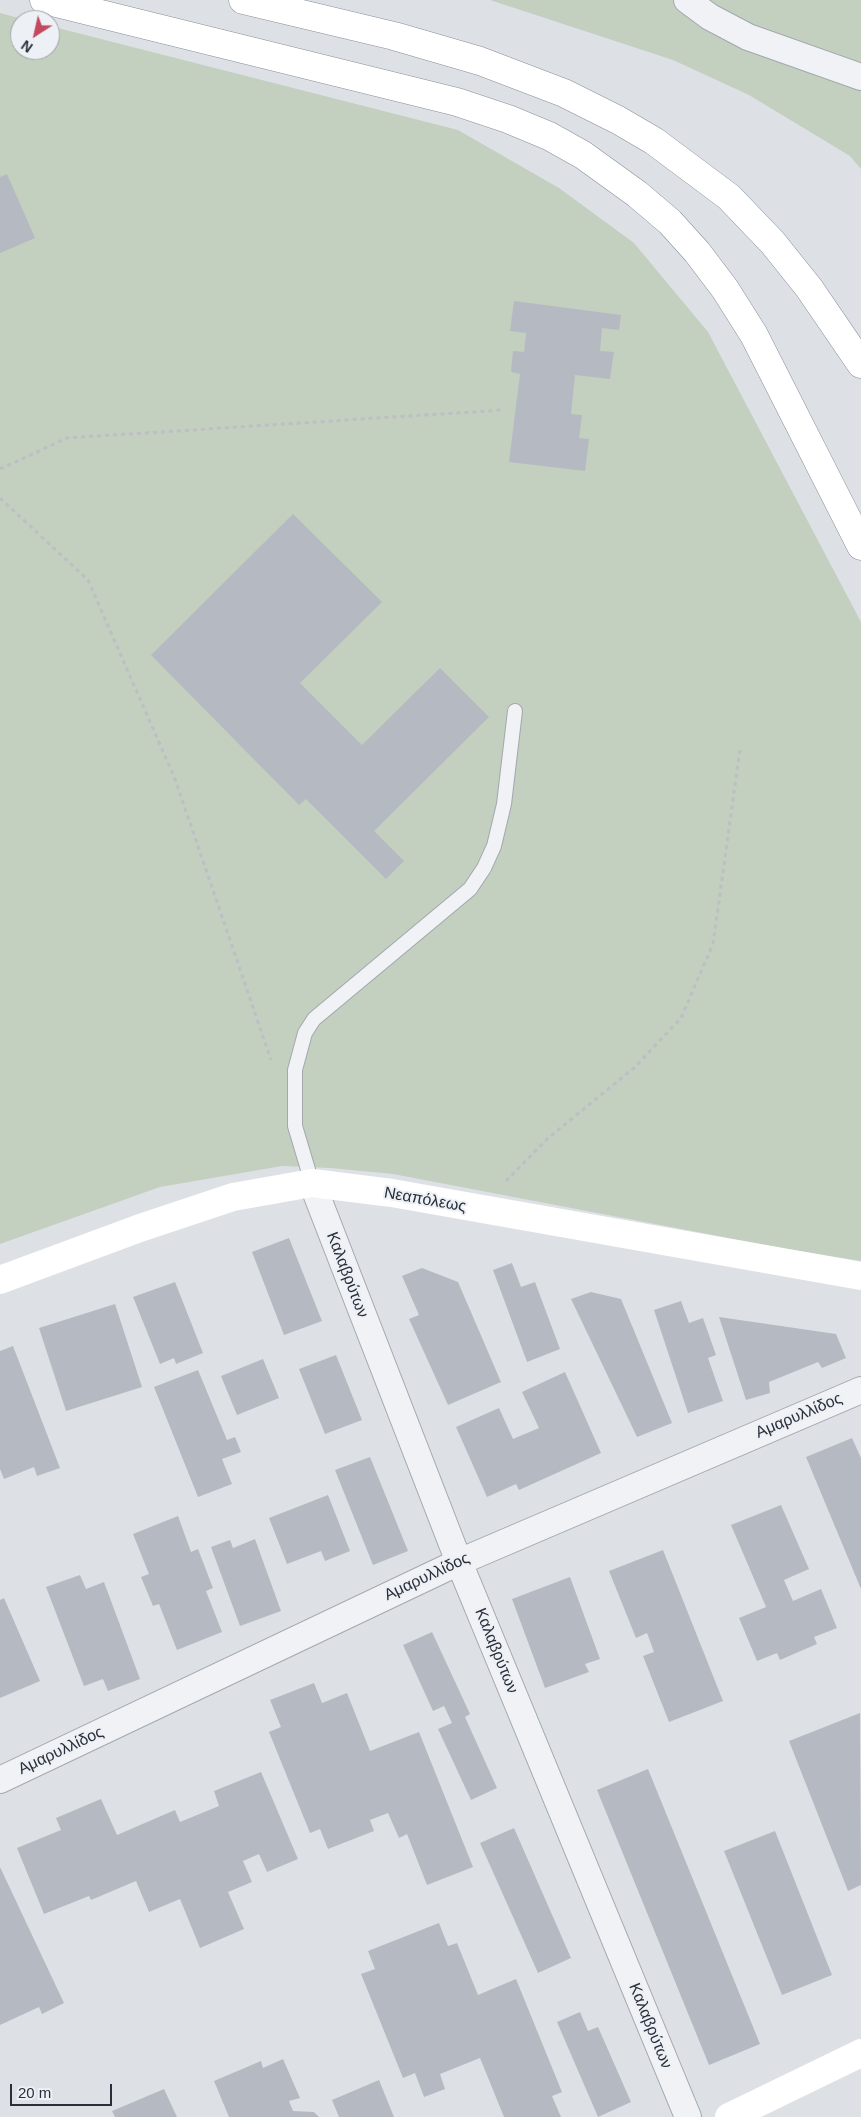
<!DOCTYPE html>
<html>
<head>
<meta charset="utf-8">
<style>
  body { margin:0 }
  #map { position:relative; width:861px; height:2117px; overflow:hidden; background:#dde1e6; font-family:Helvetica,sans-serif }
  canvas { display:block }
  .north { position:absolute; left:10px; top:10px; width:50px; height:50px; box-sizing:border-box; background:#edf0f4; border:1px solid #9ea3aa; border-radius:50%; rotate:215deg; font-size:14px; font-weight:700; line-height:20px; text-align:center; color:#282f3b }
  .north::after { content:''; display:block; margin:auto; width:18px; height:22px; background:#c34a5e; clip-path:polygon(50% 0,100% 100%,50% 72%,0 100%) }
  .scale { position:absolute; left:10px; top:2084px; width:102px; height:22px; box-sizing:border-box; border:2px solid #282f3b; border-top:0; padding-left:6px; font-size:15px; line-height:18px; white-space:nowrap; color:#282f3b; -webkit-text-stroke:4px #edf0f4; paint-order:stroke }
</style>
</head>
<body>
<div id="map">
<canvas width="861" height="2117"></canvas>
<div class="north">N</div>
<div class="scale">20 m</div>
</div>
<script>
const ctx = document.querySelector('canvas').getContext('2d');
ctx.lineJoin = 'round';
function fillPath(path, color) {
  ctx.fillStyle = color;
  ctx.fill(path, 'evenodd');
}
function toPath(rows) {
  const path = new Path2D();
  for (const r of rows) {
    path.moveTo(r[0], r[1]);
    for (let i = 2; i < r.length; i += 2) path.lineTo(r[i], r[i + 1]);
  }
  return path;
}
function stroke(path, color, width, dash) {
  ctx.strokeStyle = color;
  ctx.lineWidth = width;
  ctx.lineCap = dash ? 'butt' : 'round';
  ctx.setLineDash(dash || []);
  ctx.stroke(path);
}
function label(font, color, halo, rows, align = 'center') {
  ctx.font = font + ' Helvetica,sans-serif';
  ctx.lineWidth = 4;
  ctx.setLineDash([]);
  ctx.textBaseline = 'middle';
  ctx.strokeStyle = halo;
  ctx.fillStyle = color;
  for (const [text, x, y, turn = 0] of rows) {
    ctx.save();
    ctx.translate(x, y);
    ctx.rotate((+turn || 0) * Math.PI / 180);
    ctx.textAlign = isNaN(turn) ? turn : align;
    if (halo) ctx.strokeText(text, 0, 0);
    ctx.fillText(text, 0, 0);
    ctx.restore();
  }
}
const green = toPath([
  [490,0,861,0,861,169,850,156,749,95,673,60],
  [0,13,26,20,20,20,20,50,50,50,50,26,458,130,559,188,634,243,708,332,861,622,861,1261,781,1248,393,1174,331,1168,282,1166,160,1187,0,1244]
]);
const building = toPath([
  [7,174,35,238,0,253,0,177],
  [514,301,621,315,619,330,602,328,600,351,614,352,610,379,575,375,571,414,582,415,579,438,589,439,585,471,509,462,520,374,511,372,513,351,524,352,526,333,510,331],
  [293,514,382,602,300,683,362,745,440,668,489,717,374,831,404,861,386,879,306,799,299,805,151,655],
  [289,1238,322,1321,284,1335,252,1252],
  [512,1263,521,1287,535,1282,560,1349,527,1362,493,1270],
  [422,1268,458,1282,501,1382,448,1405,409,1319,419,1315,402,1276],
  [175,1282,203,1353,176,1364,174,1358,160,1364,133,1297],
  [591,1292,621,1299,672,1423,637,1437,571,1299],
  [681,1301,689,1323,703,1318,716,1355,708,1358,723,1401,688,1413,654,1310],
  [115,1304,142,1387,66,1411,39,1328],
  [719,1317,836,1334,846,1358,822,1368,818,1362,769,1382,770,1393,746,1400],
  [13,1346,60,1468,37,1476,34,1467,4,1479,0,1469,0,1351],
  [336,1355,362,1420,325,1434,299,1369],
  [263,1359,279,1398,237,1415,221,1376],
  [198,1370,227,1440,235,1437,241,1452,222,1459,232,1484,198,1497,154,1387],
  [565,1372,601,1453,519,1490,516,1484,487,1497,456,1427,499,1408,513,1439,539,1428,522,1392],
  [852,1438,861,1458,861,1589,806,1457],
  [370,1457,408,1551,373,1565,335,1470],
  [328,1495,350,1551,325,1561,321,1551,287,1564,269,1518],
  [781,1505,809,1569,784,1580,793,1601,821,1589,837,1628,814,1637,817,1644,780,1660,777,1653,757,1661,739,1618,766,1607,731,1525],
  [178,1516,191,1552,198,1549,213,1588,206,1591,222,1632,177,1650,159,1604,153,1606,141,1577,149,1574,133,1534],
  [255,1539,281,1611,240,1626,211,1547,230,1540,233,1548],
  [663,1550,723,1701,669,1722,643,1656,654,1652,647,1633,636,1638,609,1571],
  [80,1575,86,1589,104,1582,140,1679,108,1691,103,1679,84,1686,46,1587],
  [570,1577,600,1659,585,1664,589,1672,545,1688,512,1599],
  [4,1598,40,1681,0,1698,0,1600],
  [432,1632,470,1714,465,1717,497,1788,471,1800,438,1729,452,1723,444,1706,433,1711,403,1645],
  [314,1683,322,1703,347,1693,370,1751,419,1732,473,1867,427,1885,407,1834,399,1838,388,1813,370,1820,374,1831,328,1849,320,1829,310,1833,269,1732,281,1727,270,1700],
  [860,1713,861,1885,848,1891,789,1741],
  [648,1769,760,2044,709,2065,597,1790],
  [261,1772,298,1859,267,1872,259,1854,243,1861,252,1882,228,1892,244,1929,200,1948,180,1899,149,1912,136,1881,91,1900,89,1896,44,1914,17,1848,61,1830,56,1818,101,1799,117,1835,175,1810,180,1822,219,1806,214,1791],
  [514,1828,571,1958,538,1973,480,1843],
  [775,1831,832,1975,782,1995,724,1851],
  [0,1867,64,2003,42,2014,39,2007,0,2025],
  [439,1923,448,1946,457,1943,478,1995,516,1979,562,2092,552,2096,561,2117,504,2117,480,2058,440,2074,445,2089,424,2097,415,2073,403,2078,361,1974,375,1969,368,1951],
  [580,2012,588,2031,598,2027,631,2102,598,2117,557,2022],
  [283,2059,300,2098,289,2101,293,2111,314,2112,319,2117,229,2117,214,2081,261,2061,263,2068],
  [379,2080,394,2117,339,2117,332,2100],
  [164,2089,177,2117,115,2117,112,2111]
]);
const path = toPath([
  [0,469,67,438,502,410],
  [0,498,88,580,175,779,271,1060],
  [506,1181,547,1139,634,1068,681,1018,713,944,740,749]
]);
const lane = toPath([
  [312,1183,295,1126,295,1070,305,1033,314,1019,470,889,484,868,494,846,504,804,515,711]
]);
const street = toPath([
  [687,0,710,17,748,37,861,77],
  [312,1183,459,1562,688,2117],
  [0,1780,459,1562,861,1390]
]);
const secondary = toPath([
  [0,1280,140,1228,233,1197,312,1183,392,1193,861,1276],
  [729,2117,861,2053]
]);
const highway = toPath([
  [44,0,457,102,508,119,549,136,583,155,637,194,670,222,697,252,725,289,754,335,861,546],
  [243,0,394,36,480,61,564,93,618,120,654,141,729,197,773,243,809,288,861,364]
]);
const streetNames = [
  ["Νεαπόλεως",425,1200,10],
  ["Καλαβρύτων",347,1275,69],
  ["Αμαρυλλίδος",799,1416,-23],
  ["Αμαρυλλίδος",427,1577,-25],
  ["Καλαβρύτων",496,1651,68],
  ["Αμαρυλλίδος",61,1751,-25],
  ["Καλαβρύτων",650,2026,68]
];
fillPath(green, '#c3cfbf');
fillPath(building, '#b5bac2');
stroke(lane, '#a3a8af', 16);
stroke(street, '#a3a8af', 28);
stroke(highway, '#868f9b', 29);
stroke(path, '#bcbfc5', 3, [4, 4]);
stroke(lane, '#f0f2f5', 14);
stroke(street, '#f0f2f5', 26);
stroke(secondary, '#fff', 28);
stroke(highway, '#fff', 28);
label('16px', '#282f3b', '#edf0f4', streetNames);
</script>
</body>
</html>
